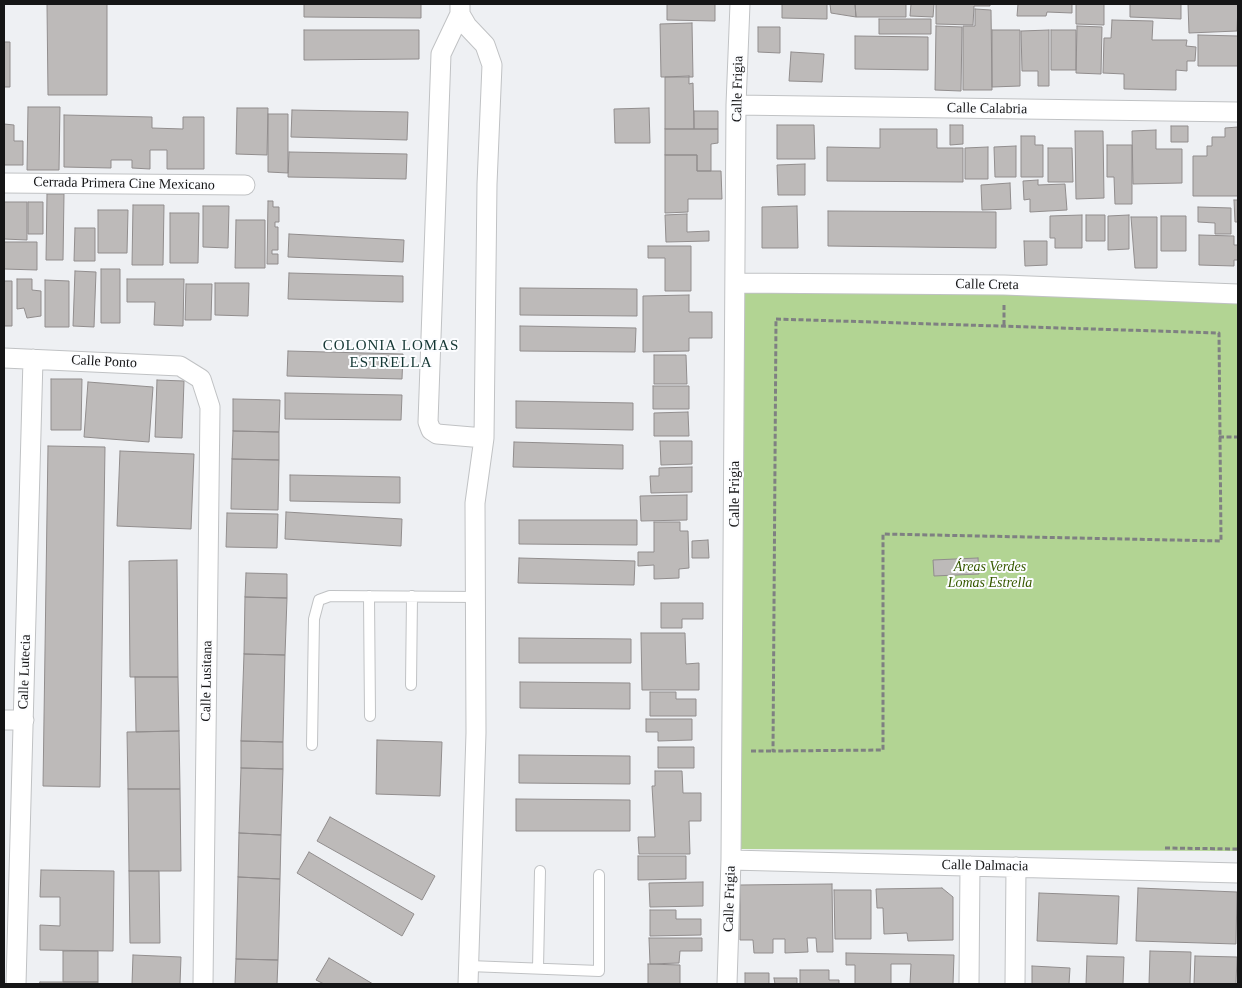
<!DOCTYPE html>
<html>
<head>
<meta charset="utf-8">
<style>
  body { margin:0 }
  #map { position:relative; width:1242px; height:988px; overflow:hidden; background:#eef0f3; font-family:"Times New Roman",serif }
  canvas { display:block }
  .frame { position:absolute; inset:0; border:5px solid #151516; pointer-events:none }
</style>
</head>
<body>
<div id="map">
<canvas width="1242" height="988"></canvas>
<div class="frame"></div>
</div>
<script>
const ctx = document.querySelector('canvas').getContext('2d');
ctx.lineJoin = 'round';
function fillPath(path, color) {
  ctx.fillStyle = color;
  ctx.fill(path, 'evenodd');
}
function toPath(rows) {
  const path = new Path2D();
  for (const r of rows) {
    path.moveTo(r[0], r[1]);
    for (let i = 2; i < r.length; i += 2) path.lineTo(r[i], r[i + 1]);
  }
  return path;
}
function stroke(path, color, width, dash) {
  ctx.strokeStyle = color;
  ctx.lineWidth = width;
  ctx.lineCap = dash ? 'butt' : 'round';
  ctx.setLineDash(dash || []);
  ctx.stroke(path);
}
function label(font, color, halo, rows, align = 'center') {
  ctx.font = font + ' "Times New Roman",serif';
  ctx.lineWidth = 4;
  ctx.setLineDash([]);
  ctx.textBaseline = 'middle';
  ctx.strokeStyle = halo;
  ctx.fillStyle = color;
  for (const [text, x, y, turn = 0] of rows) {
    ctx.save();
    ctx.translate(x, y);
    ctx.rotate((+turn || 0) * Math.PI / 180);
    ctx.textAlign = isNaN(turn) ? turn : align;
    if (halo) ctx.strokeText(text, 0, 0);
    ctx.fillText(text, 0, 0);
    ctx.restore();
  }
}
const green = toPath([
  [742,288,1003,293,1238,302,1238,851,740,849]
]);
const building = toPath([
  [47,4,107,4,107,95,48,95,47,4],
  [304,4,421,4,421,18,304,17,304,4],
  [667,4,715,4,715,21,667,20,667,4],
  [782,4,827,4,827,19,782,18,782,4],
  [830,4,855,4,856,17,831,13,830,4],
  [855,4,906,4,906,17,856,17,855,4],
  [911,4,934,4,933,17,910,16,911,4],
  [936,4,990,4,990,6,974,6,973,25,936,24,936,4],
  [1018,4,1072,4,1072,13,1047,12,1046,16,1017,16,1018,4],
  [1076,4,1104,4,1104,25,1076,24,1076,4],
  [1130,4,1181,4,1181,19,1130,17,1130,4],
  [1188,4,1238,4,1237,31,1189,33,1188,4],
  [975,9,991,10,992,90,963,90,963,26,975,26,975,9],
  [879,19,931,19,931,34,879,34,879,19],
  [1112,20,1153,21,1152,40,1187,40,1186,46,1196,47,1195,61,1187,61,1187,71,1176,70,1176,90,1124,89,1124,74,1103,73,1104,38,1111,38,1112,20],
  [692,23,693,77,661,77,660,24,692,23],
  [936,26,962,27,961,91,935,90,936,26],
  [1077,26,1102,27,1101,74,1076,73,1077,26],
  [758,27,780,27,780,53,758,52,758,27],
  [304,30,419,30,419,59,304,60,304,30],
  [992,30,1020,30,1020,86,992,87,992,30],
  [1049,30,1049,86,1038,86,1038,71,1022,71,1021,31,1049,30],
  [1051,30,1076,30,1076,70,1051,70,1051,30],
  [1198,35,1238,36,1238,66,1198,66,1198,35],
  [855,36,928,37,928,70,855,69,855,36],
  [4,42,10,42,10,87,4,87,4,42],
  [791,52,824,54,822,82,789,81,791,52],
  [689,76,689,84,693,83,694,129,665,129,665,77,689,76],
  [28,107,60,107,59,170,27,170,28,107],
  [237,108,268,108,267,155,236,154,237,108],
  [649,108,650,143,615,143,614,109,649,108],
  [292,110,408,112,407,140,291,137,292,110],
  [694,111,718,111,718,129,694,129,694,111],
  [268,114,288,114,288,173,268,172,268,114],
  [64,115,152,117,152,128,183,129,183,117,204,117,204,169,167,169,167,150,150,150,150,169,132,168,132,160,111,160,111,168,64,167,64,115],
  [4,124,14,125,14,141,23,141,23,165,4,165,4,124],
  [777,125,814,125,815,159,777,159,777,125],
  [950,125,963,125,963,144,950,145,950,125],
  [1171,126,1188,126,1188,142,1171,142,1171,126],
  [1238,127,1238,196,1193,196,1193,156,1207,156,1207,146,1212,146,1212,137,1225,137,1225,128,1238,127],
  [665,129,718,129,718,143,711,144,711,171,697,171,697,155,665,155,665,129],
  [880,129,937,129,937,148,963,148,963,182,827,181,827,147,880,148,880,129],
  [1156,130,1156,149,1182,149,1182,183,1133,184,1132,131,1156,130],
  [1075,131,1103,131,1104,198,1076,199,1075,131],
  [1021,136,1035,136,1035,145,1043,145,1043,177,1021,177,1021,136],
  [1107,145,1132,145,1132,204,1115,204,1114,177,1107,177,1107,145],
  [1016,146,1016,177,995,177,994,147,1016,146],
  [988,147,988,179,965,179,965,148,988,147],
  [1048,148,1072,148,1073,182,1048,182,1048,148],
  [289,152,407,154,406,179,288,177,289,152],
  [665,155,697,155,697,171,721,171,722,199,688,199,688,212,665,213,665,155],
  [805,164,805,195,778,195,777,165,805,164],
  [1038,180,1038,185,1065,184,1067,210,1030,212,1030,199,1024,200,1023,181,1038,180],
  [1010,183,1011,209,982,210,981,185,1010,183],
  [47,194,64,194,63,260,46,260,47,194],
  [1234,200,1238,200,1238,222,1235,222,1234,200],
  [268,201,273,201,273,207,279,207,279,222,275,222,275,227,278,227,278,250,272,250,272,254,278,254,278,264,267,264,268,201],
  [4,202,27,202,27,240,4,239,4,202],
  [28,202,43,202,43,234,28,234,28,202],
  [133,205,164,205,163,265,132,265,133,205],
  [203,206,229,206,228,248,203,247,203,206],
  [797,206,798,248,762,248,762,207,797,206],
  [1198,207,1231,208,1231,234,1215,234,1215,223,1198,222,1198,207],
  [98,210,128,210,127,253,98,253,98,210],
  [828,211,996,212,996,248,828,246,828,211],
  [170,213,199,213,198,263,170,263,170,213],
  [687,214,687,232,709,231,709,241,666,242,665,215,687,214],
  [1082,215,1082,248,1055,248,1055,238,1050,238,1050,216,1082,215],
  [1086,215,1105,215,1105,241,1086,241,1086,215],
  [1129,215,1129,249,1108,250,1108,216,1129,215],
  [1161,216,1186,216,1186,251,1161,251,1161,216],
  [1131,217,1157,217,1157,268,1135,268,1131,217],
  [236,220,265,220,265,268,235,268,236,220],
  [75,228,95,228,95,261,74,261,75,228],
  [289,234,404,240,403,262,288,257,289,234],
  [1199,235,1234,236,1234,245,1238,245,1238,260,1234,260,1234,266,1199,265,1199,235],
  [1024,241,1047,241,1047,265,1025,266,1024,241],
  [4,242,37,242,37,270,4,269,4,242],
  [648,246,691,246,691,291,665,291,665,258,648,258,648,246],
  [101,269,120,269,120,323,101,323,101,269],
  [75,271,96,272,94,327,73,326,75,271],
  [289,273,403,276,403,302,288,299,289,273],
  [17,279,32,279,32,290,41,291,41,316,27,318,24,308,17,309,17,279],
  [127,279,184,279,183,326,154,325,155,302,127,302,127,279],
  [45,280,69,281,69,327,45,327,45,280],
  [4,281,12,281,12,326,4,326,4,281],
  [215,283,249,283,248,316,215,315,215,283],
  [186,284,212,284,211,320,185,320,186,284],
  [520,288,637,289,637,316,520,315,520,288],
  [689,295,689,312,712,312,712,338,689,338,689,351,643,352,643,296,689,295],
  [520,326,636,328,635,352,520,351,520,326],
  [288,351,403,354,402,379,287,376,288,351],
  [654,355,686,355,687,384,654,384,654,355],
  [51,379,82,379,81,430,51,430,51,379],
  [157,380,184,381,182,438,155,437,157,380],
  [88,382,153,387,149,442,84,437,88,382],
  [653,386,689,386,689,409,653,409,653,386],
  [285,393,402,395,401,420,285,419,285,393],
  [233,399,280,400,279,432,233,431,233,399],
  [516,401,633,403,633,430,516,428,516,401],
  [688,412,689,436,654,436,654,413,688,412],
  [233,431,279,432,279,460,232,459,233,431],
  [660,441,692,441,692,464,661,465,660,441],
  [514,442,623,445,623,469,513,467,514,442],
  [48,446,105,447,100,787,43,786,48,446],
  [120,451,194,454,191,529,117,526,120,451],
  [232,459,279,460,278,510,231,509,232,459],
  [692,467,692,492,651,493,650,476,659,476,659,468,692,467],
  [290,475,400,477,400,503,290,501,290,475],
  [687,495,687,520,641,521,640,496,687,495],
  [286,512,402,519,401,546,285,539,286,512],
  [227,513,278,514,277,548,226,547,227,513],
  [519,520,637,520,637,545,519,544,519,520],
  [654,522,680,522,680,531,688,531,689,568,679,569,679,578,654,579,654,565,638,566,638,552,654,552,654,522],
  [708,540,709,558,692,558,692,541,708,540],
  [519,558,635,561,634,585,518,583,519,558],
  [978,558,979,574,934,576,933,560,978,558],
  [177,560,178,677,130,677,129,561,177,560],
  [246,573,287,574,287,598,245,597,246,573],
  [245,597,287,598,285,655,244,654,245,597],
  [661,603,703,603,703,619,682,619,682,628,661,628,661,603],
  [641,633,685,633,686,664,699,663,699,690,642,690,641,633],
  [519,638,631,639,631,663,519,663,519,638],
  [244,654,285,655,283,742,241,741,244,654],
  [135,677,178,677,179,731,136,732,135,677],
  [520,682,630,683,630,709,520,708,520,682],
  [650,692,676,692,676,699,696,699,696,716,650,716,650,692],
  [646,719,692,719,692,740,658,741,658,732,646,732,646,719],
  [179,731,180,789,128,789,127,732,179,731],
  [377,740,442,742,440,796,376,794,377,740],
  [241,741,283,742,283,769,241,768,241,741],
  [658,747,694,747,694,768,658,768,658,747],
  [519,755,630,756,630,784,519,783,519,755],
  [241,768,283,769,281,835,239,833,241,768],
  [655,771,682,771,683,793,701,793,701,821,689,821,690,854,639,854,638,837,655,837,652,786,655,786,655,771],
  [128,789,180,789,181,871,129,871,128,789],
  [516,799,630,800,630,831,516,831,516,799],
  [330,817,435,876,422,900,317,841,330,817],
  [239,833,281,835,280,879,238,877,239,833],
  [309,852,414,914,402,936,297,873,309,852],
  [638,856,686,856,686,879,638,880,638,856],
  [41,870,114,871,113,951,40,950,40,925,60,926,60,897,40,897,41,870],
  [129,871,159,871,160,943,130,943,129,871],
  [238,877,280,879,278,960,236,959,238,877],
  [703,882,703,906,650,907,649,883,703,882],
  [832,884,833,952,817,952,816,938,807,938,808,952,785,953,785,939,773,939,773,953,754,953,753,940,740,940,740,885,832,884],
  [942,888,953,897,953,940,908,941,907,933,884,934,883,908,877,908,876,889,942,888],
  [1138,888,1237,892,1236,944,1136,941,1138,888],
  [834,890,871,890,871,939,835,939,834,890],
  [1039,893,1119,896,1117,944,1037,941,1039,893],
  [650,910,676,910,676,919,701,919,701,935,650,936,650,910],
  [649,938,702,938,702,951,680,951,679,963,650,964,649,938],
  [63,951,98,951,98,982,63,982,63,951],
  [1150,951,1191,952,1190,984,1149,984,1150,951],
  [846,953,954,955,953,984,910,984,911,964,891,964,891,984,855,984,855,965,846,965,846,953],
  [133,955,181,957,180,984,132,984,133,955],
  [1087,956,1124,957,1123,984,1086,984,1087,956],
  [1195,956,1237,957,1236,984,1194,984,1195,956],
  [329,958,373,984,324,984,316,980,329,958],
  [236,959,278,960,277,984,235,984,236,959],
  [648,964,680,965,680,984,648,984,648,964],
  [1032,966,1070,968,1069,984,1032,984,1032,966],
  [800,970,829,970,829,980,839,980,839,984,800,984,800,970],
  [745,973,769,973,769,984,745,984,745,973],
  [774,978,797,978,797,984,775,984,774,978],
  [40,982,98,982,98,984,39,984,40,982]
]);
const path = toPath([
  [1004,305,1004,326],
  [776,319,1219,333,1221,541,883,534,883,750,773,751,776,319],
  [1219,437,1238,437],
  [751,751,773,751],
  [1165,848,1238,849]
]);
const service = toPath([
  [369,596,370,716],
  [411,685,412,596],
  [312,745,314,619,319,600,330,596,477,597],
  [469,966,599,971,599,875],
  [538,968,540,871]
]);
const minor = toPath([
  [460,4,460,14,467,26,485,45,492,65,487,184,484,438,475,503,476,733,468,984],
  [460,14,441,54,428,422,431,430,437,434,484,438],
  [736,105,1238,112],
  [4,183,245,185],
  [736,283,1004,285,1238,294],
  [4,358,180,366,201,379,210,407,203,984],
  [4,720,24,720],
  [731,860,1238,873],
  [16,984,33,359],
  [727,984,731,860,736,105,740,4],
  [969,984,970,866],
  [1015,984,1016,867]
]);
const streetNames = [
  ["Calle Frigia",738,89,-89],
  ["Calle Calabria",987,109,1],
  ["Cerrada Primera Cine Mexicano",124,184,1],
  ["Calle Creta",987,285,1],
  ["Calle Ponto",104,362,3],
  ["Calle Frigia",735,494,-90],
  ["Calle Lutecia",25,672,-88],
  ["Calle Lusitana",207,681,-89],
  ["Calle Dalmacia",985,866,1],
  ["Calle Frigia",730,899,-88]
];
const parkNames = [
  ["Áreas Verdes",990,567],
  ["Lomas Estrella",990,583]
];
const neighbourhoodNames = [
  ["COLONIA LOMAS",391,346],
  ["ESTRELLA",391,363]
];
fillPath(green, '#b2d493');
fillPath(building, '#bdbab9');
stroke(building, '#918d8d', 1);
stroke(service, '#c0c2c4', 12);
stroke(minor, '#c0c2c4', 21);
stroke(path, '#7f8082', 3, [5, 2.5]);
stroke(service, '#fff', 10);
stroke(minor, '#fff', 19);
label('14px', '#151516', '#fcfdff', streetNames);
label('italic 14px', '#375900', '#fcfdff', parkNames);
ctx.letterSpacing = '1px';
label('15px', '#143633', '#fcfdff', neighbourhoodNames);
ctx.letterSpacing = '0px';
</script>
</body>
</html>
